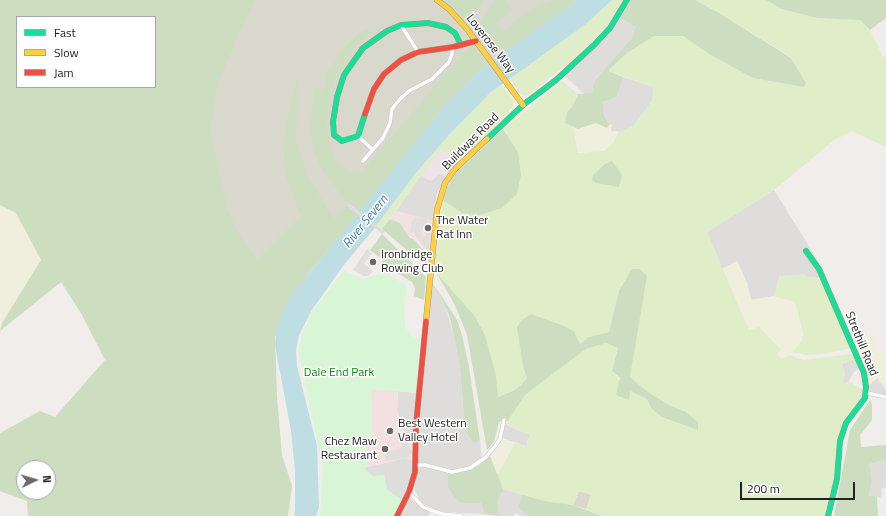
<!DOCTYPE html>
<html>
<head>
<meta charset="utf-8">
<style>
  body { margin:0 }
  #map { position:relative; width:886px; height:516px; overflow:hidden; background:#f0edea; font-family:"Titillium Web",sans-serif }
  canvas { display:block }
  .legend { position:absolute; left:16px; top:16px; width:140px; height:72px; box-sizing:border-box; background:#fff; border:1px solid #a7a7a7; margin:0; padding:5px 7px; list-style:none; font-size:12px; color:#222 }
  .legend li { display:flex; align-items:center; gap:8px; height:20px }
  .legend b { width:20px; border:1px solid #a7a7a7 }
  .north { position:absolute; left:16px; top:460px; width:40px; height:40px; box-sizing:border-box; background:#fff; border:1px solid #a7a7a7; border-radius:50%; rotate:85deg; font-size:11px; font-weight:700; line-height:16px; text-align:center; color:#222 }
  .north::after { content:''; display:block; margin:auto; width:14px; height:18px; background:#6a6968; clip-path:polygon(50% 0,100% 100%,50% 72%,0 100%) }
  .scale { position:absolute; left:740px; top:482px; width:115px; height:18px; box-sizing:border-box; border:2px solid #222; border-top:0; padding-left:5px; font-size:12px; line-height:14px; white-space:nowrap; color:#222; -webkit-text-stroke:3px #fff; paint-order:stroke }
</style>
</head>
<body>
<div id="map">
<canvas width="886" height="516"></canvas>
<ul class="legend">
<li><b style="height:5px;background:#16e098"></b>Fast</li>
<li><b style="height:5px;background:#ffcf43"></b>Slow</li>
<li><b style="height:5px;background:#f24e42"></b>Jam</li>
</ul>
<div class="north">N</div>
<div class="scale">200 m</div>
</div>
<script>
const ctx = document.querySelector('canvas').getContext('2d');
ctx.lineJoin = 'round';
function fillPath(path, color) {
  ctx.fillStyle = color;
  ctx.fill(path, 'evenodd');
}
function toPath(rows) {
  const path = new Path2D();
  for (const r of rows) {
    path.moveTo(r[0], r[1]);
    for (let i = 2; i < r.length; i += 2) path.lineTo(r[i], r[i + 1]);
  }
  return path;
}
function stroke(path, color, width, dash) {
  ctx.strokeStyle = color;
  ctx.lineWidth = width;
  ctx.lineCap = dash ? 'butt' : 'round';
  ctx.setLineDash(dash || []);
  ctx.stroke(path);
}
function label(font, color, halo, rows, align = 'center') {
  ctx.font = font + ' "Titillium Web",sans-serif';
  ctx.lineWidth = 3;
  ctx.setLineDash([]);
  ctx.textBaseline = 'middle';
  ctx.strokeStyle = halo;
  ctx.fillStyle = color;
  for (const [text, x, y, turn = 0] of rows) {
    ctx.save();
    ctx.translate(x, y);
    ctx.rotate((+turn || 0) * Math.PI / 180);
    ctx.textAlign = isNaN(turn) ? turn : align;
    if (halo) ctx.strokeText(text, 0, 0);
    ctx.fillText(text, 0, 0);
    ctx.restore();
  }
}
const residential = toPath([
  [620,18,637,27,632,38,592,93,585,95,564,75,608,33],
  [623,77,654,87,652,101,645,111,633,126,618,133,619,132,611,131,603,113,603,102,617,97],
  [439,174,446,176,437,194,434,221,396,211,421,175,431,181],
  [774,190,815,256,825,278,780,276,774,296,751,300,747,283,737,261,722,269,707,232],
  [432,283,439,292,445,305,454,337,460,366,465,431,474,444,480,441,482,459,467,468,453,470,424,463,418,463,419,416],
  [856,359,860,368,854,372,847,384,842,385,845,373,842,364],
  [877,378,886,389,886,396,872,393,870,391,868,386],
  [398,391,416,393,414,440,406,440,397,411],
  [504,424,530,435,526,446,502,438],
  [406,458,413,461,413,468,409,487,402,500,387,490,363,468],
  [886,460,886,487,881,489,882,498,869,495,872,483,868,464],
  [424,466,448,473,448,487,481,503,484,514,445,512,436,511,420,502,415,490,415,482,419,467],
  [503,489,544,501,536,516,522,516,515,513,513,516,499,516,498,499],
  [410,498,430,512,429,516,400,516]
]);
const commercial = toPath([
  [396,211,434,221,429,253,417,240,408,235,400,223,390,219],
  [371,389,398,391,397,411,406,440,414,440,413,461,406,458,396,460,367,467,364,437,372,436]
]);
const industrial = toPath([
  [441,149,456,163,446,176,439,174,431,181,421,175]
]);
const construction = toPath([
  [137,0,578,0,487,64,445,105,344,232,254,279,155,87,155,17],
  [579,491,591,495,586,509,573,505]
]);
const farmland = toPath([
  [596,123,612,125,611,131,619,131,614,142,604,151,578,153,573,127,578,129,584,128],
  [0,205,16,213,41,260,0,325],
  [737,261,747,283,751,300,774,296,795,302,803,333,802,341,790,355,782,359,777,354,781,350,749,330,722,269],
  [872,333,877,340,875,349,886,352,886,389,877,378,868,386,857,352,862,338],
  [502,438,515,443,497,476,490,456]
]);
const grass = toPath([
  [612,0,623,0,607,27,576,57,531,93,527,96,522,95,518,91,510,78,586,24],
  [695,0,766,0,781,9,817,18,860,20,870,30,883,57,886,58,886,147,852,131,834,140,774,190,707,232,749,330,759,327,781,350,777,354,782,359,790,355,803,360,851,354,856,359,842,364,845,373,842,384,849,381,864,391,862,397,844,422,837,445,834,483,826,516,602,516,586,509,591,495,579,491,573,505,544,501,503,489,497,476,515,443,526,446,530,435,506,424,514,410,525,395,586,349,606,343,618,348,612,371,630,391,647,399,651,408,698,429,698,422,686,412,671,406,648,392,630,377,647,276,619,291,609,332,589,337,580,344,574,331,531,314,523,366,527,378,522,384,513,391,497,397,496,375,485,335,474,315,434,272,443,200,462,213,518,152,503,129,562,81,578,94,572,107,567,112,565,123,573,127,578,153,604,151,614,142,618,133,633,126,652,101,654,87,608,71,627,53,654,36,683,36,709,54,753,78,804,87,806,83,791,57,719,13],
  [501,85,513,99,514,103,512,108,488,134,456,163,441,149,382,229,377,225,415,174,448,136,490,93],
  [805,274,808,277,821,279,851,348,824,354,806,355,793,352,802,341,803,333,795,302,774,296,780,276]
]);
const forest = toPath([
  [0,0,256,0,240,32,218,83,210,131,228,211,237,231,257,260,301,216,285,174,284,158,285,128,298,75,296,140,307,175,334,219,347,206,357,215,307,276,275,337,277,397,282,455,292,486,288,516,28,516,27,501,0,491,0,433,40,411,55,417,105,360,82,315,61,282,0,331,2,323,41,260,16,213,0,205],
  [17,17,155,17,155,87,17,87],
  [24,468,48,468,48,492,24,492],
  [446,0,481,0,483,1,468,21],
  [495,0,505,0,512,10,494,25,502,32,534,7,553,0,578,0,496,58,477,29],
  [631,0,695,0,719,13,791,58,806,83,804,87,753,78,709,54,683,36,654,36,627,53,608,71,623,77,617,97,603,102,603,113,609,125,607,128,596,123,578,129,565,123,567,112,572,107,578,94,592,93,594,82,632,38,636,27,620,18],
  [766,0,886,0,886,18,870,30,860,20,817,18,781,9],
  [368,29,370,34,355,48,334,80,329,99,327,127,331,147,337,164,349,170,361,173,466,50,472,46,487,64,445,105,360,211,349,203,324,174,314,152,309,125,316,88,322,90,325,87,326,75,345,47,359,33],
  [503,129,518,152,521,175,517,194,502,208,479,215,462,213,443,200,447,187,454,175],
  [612,161,622,175,619,187,596,183,592,180,593,175,605,164],
  [390,219,400,223,409,237,415,240,427,255,427,267,382,229],
  [382,234,426,277,424,300,414,296,415,289,412,282,394,271,381,268,383,260,370,250],
  [632,269,640,269,647,276,630,377,648,392,671,406,686,412,698,422,698,430,662,417,651,408,647,399,630,391,629,400,616,395,620,378,612,371,618,348,606,343,586,349,525,395,507,422,504,420,499,422,494,442,487,450,467,335,455,305,437,274,474,315,485,335,496,375,498,397,513,391,522,384,527,378,523,366,517,327,522,320,531,314,564,326,574,331,580,344,589,337,609,332,619,291],
  [439,292,457,320,462,335,469,367,480,441,474,444,465,431,460,366,450,318],
  [870,400,872,405,872,420,860,435,861,447,886,445,886,460,869,464,872,483,869,495,877,497,878,516,834,516,850,430],
  [490,456,502,486,503,490,498,499,499,516,484,514,481,503,462,503,457,500,448,487,448,473,466,471,478,466],
  [523,495,544,501,573,505,602,516,529,516,518,507]
]);
const park = toPath([
  [344,271,361,279,386,273,407,286,404,310,405,326,411,335,420,340,416,393,371,389,372,436,364,437,367,467,364,468,373,476,384,475,387,490,402,500,394,516,320,516,323,468,299,353,302,335,313,311]
]);
const parking = toPath([
  [415,217,427,219,426,227,420,228,423,237,426,236,426,233,432,233,429,253,414,233,410,232,412,220,414,220],
  [367,249,372,253,364,264,373,271,368,276,363,276,353,270],
  [407,441,412,452,408,458,386,461,384,452,400,449,401,446]
]);
const water = toPath([
  [578,0,612,0,586,24,490,93,448,136,415,174,373,230,343,266,312,310,299,335,296,350,297,366,317,446,319,507,316,516,294,516,295,510,295,470,291,430,275,346,276,333,287,301,445,105,487,64]
]);
const pier = toPath([
  [349,203,385,232,383,234,347,206]
]);
const street = toPath([
  [401,25,418,52],
  [358,136,373,150],
  [363,161,383,138,390,123,392,109,400,99,409,91,432,79,449,62,452,54,453,47],
  [867,393,886,397],
  [416,465,425,465,452,472,470,468,486,457,495,446,500,439,504,420],
  [409,492,423,507,428,509,442,514,462,516]
]);
const fast = toPath([
  [365,114,358,136,342,141,334,135,333,122,337,97,344,75,363,48,387,31,401,25,428,23,446,27,455,33,461,45],
  [487,139,523,105,556,80,594,45,610,28,627,0],
  [806,251,819,269,864,373,866,387,865,398,846,423,840,441,837,479,828,516]
]);
const slow = toPath([
  [437,0,449,9,467,29,523,105],
  [426,321,437,210,445,183,455,169,487,139]
]);
const jam = toPath([
  [365,114,374,89,384,74,401,60,418,52,453,47,476,41],
  [397,516,409,492,415,472,416,425,426,321]
]);
const markers = [
  [428,228,4,"#6a6968"],
  [373,262,4,"#6a6968"],
  [390,431,4,"#6a6968"],
  [385,449,4,"#6a6968"]
];
const streetNames = [
  ["Loverose Way",490,44,52],
  ["Buildwas Road",471,142,-45],
  ["Strethill Road",861,344,68]
];
const poiNames = [
  ["The Water",436,221],
  ["Rat Inn",436,235],
  ["Ironbridge",381,255],
  ["Rowing Club",381,269],
  ["Best Western",398,424],
  ["Valley Hotel",398,438],
  ["Chez Maw",377,442,"right"],
  ["Restaurant",377,456,"right"]
];
const parkNames = [
  ["Dale End Park",339,373]
];
const waterNames = [
  ["River Severn",366,222,-51]
];
fillPath(residential, '#dfdddc');
fillPath(commercial, '#f2e1e0');
fillPath(industrial, '#ede3e9');
fillPath(construction, '#d9d8cc');
fillPath(farmland, '#f0efdd');
fillPath(grass, '#dfedc8');
fillPath(forest, '#ccdebf');
fillPath(park, '#d8f5d6');
fillPath(parking, '#e0dfde');
fillPath(water, '#bedee3');
fillPath(pier, '#dedddd');
stroke(street, '#c9c8c6', 4.5);
stroke(fast, '#9b9a80', 6);
stroke(slow, '#9b9a80', 6);
stroke(jam, '#9b9a80', 6);
stroke(street, '#fdfcfc', 3.5);
stroke(fast, '#16e098', 5);
stroke(slow, '#ffcf43', 5);
stroke(jam, '#f24e42', 5);
for (const [x, y, r, color] of markers) {
  const dot = new Path2D();
  dot.arc(x, y, r, 0, 2 * Math.PI);
  ctx.fillStyle = color;
  ctx.fill(dot);
  stroke(dot, '#fff', 1.5);
}
label('12px', '#222', '#fff', streetNames);
label('12px', '#222', '#fff', poiNames, 'left');
label('12px', '#08870a', '#fff', parkNames);
label('italic 13px', '#437ba6', '#fff', waterNames);
</script>
</body>
</html>
